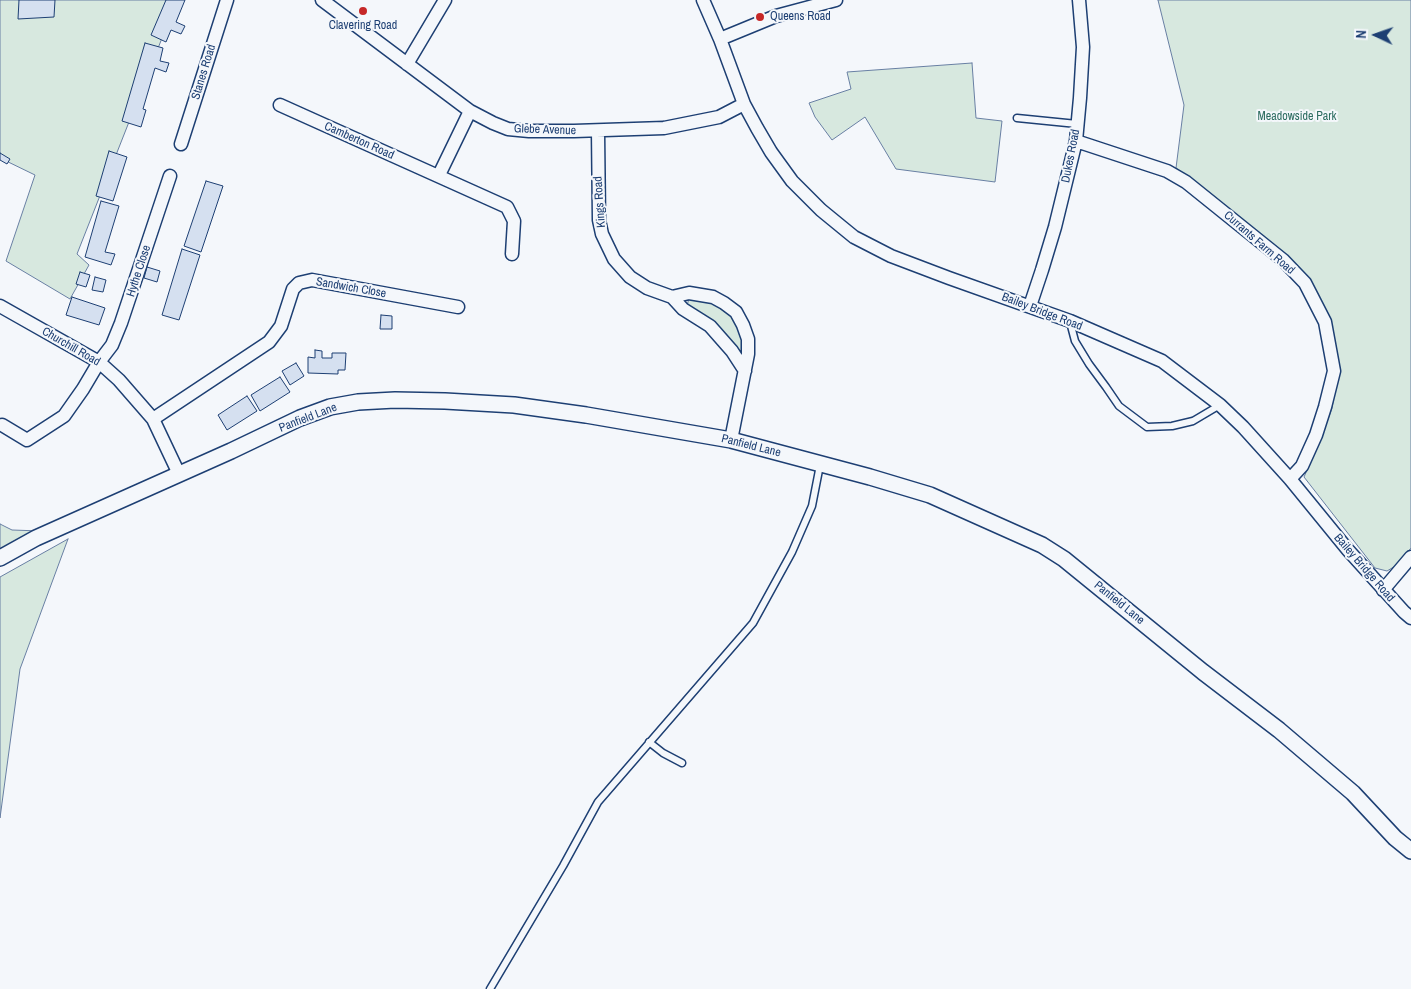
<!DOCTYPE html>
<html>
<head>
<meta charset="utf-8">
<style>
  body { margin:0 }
  #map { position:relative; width:1411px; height:989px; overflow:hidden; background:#f4f7fb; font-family:"Archivo Narrow",sans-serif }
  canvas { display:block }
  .north { position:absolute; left:1351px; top:10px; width:50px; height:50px; -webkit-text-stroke:4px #f4f7fb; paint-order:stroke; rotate:273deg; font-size:14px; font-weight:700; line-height:20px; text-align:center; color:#1d3f73 }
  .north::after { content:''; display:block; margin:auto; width:18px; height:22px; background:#1d3f73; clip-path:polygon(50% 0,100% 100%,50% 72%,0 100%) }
</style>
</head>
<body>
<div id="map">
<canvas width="1411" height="989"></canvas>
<div class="north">N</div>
</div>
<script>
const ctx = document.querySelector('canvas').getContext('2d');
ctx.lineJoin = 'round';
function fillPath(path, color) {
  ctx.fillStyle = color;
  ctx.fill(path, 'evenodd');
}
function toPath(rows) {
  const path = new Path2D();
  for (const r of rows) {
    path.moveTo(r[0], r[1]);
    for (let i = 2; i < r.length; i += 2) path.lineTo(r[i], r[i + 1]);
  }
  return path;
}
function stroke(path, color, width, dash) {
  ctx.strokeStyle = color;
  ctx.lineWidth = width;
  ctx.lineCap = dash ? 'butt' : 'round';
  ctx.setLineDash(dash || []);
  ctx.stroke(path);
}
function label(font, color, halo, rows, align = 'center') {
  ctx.font = font + ' "Archivo Narrow",sans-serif';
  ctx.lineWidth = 4;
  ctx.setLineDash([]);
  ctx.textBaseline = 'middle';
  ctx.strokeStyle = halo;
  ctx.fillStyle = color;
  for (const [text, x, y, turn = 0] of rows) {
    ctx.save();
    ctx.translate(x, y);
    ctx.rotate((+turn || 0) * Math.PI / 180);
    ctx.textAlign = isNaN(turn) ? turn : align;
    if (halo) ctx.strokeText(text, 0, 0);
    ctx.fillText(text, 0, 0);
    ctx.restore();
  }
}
const green = toPath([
  [0,0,177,0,77,254,89,265,70,299,6,261,35,175,0,158,0,0],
  [1158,0,1411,0,1411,548,1397,565,1387,571,1375,568,1304,477,1322,436,1332,408,1338,370,1308,280,1214,197,1176,168,1184,105,1158,0],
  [972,63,976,118,1002,121,995,182,896,169,865,117,832,140,815,117,809,103,851,89,847,72,972,63],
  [689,298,707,299,733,316,743,334,743,351,739,352,687,306,689,298],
  [0,524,12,530,41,531,0,556,0,524],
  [68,539,20,669,0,818,0,577,68,539]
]);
const building = toPath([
  [19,0,55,0,54,17,18,19,19,0],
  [166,0,185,0,176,22,185,26,181,34,171,30,166,42,151,35,166,0],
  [145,43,163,48,160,61,169,63,166,72,155,68,143,109,146,110,141,127,122,121,145,43],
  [109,151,127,157,113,201,96,196,109,151],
  [0,153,10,159,7,164,0,160,0,153],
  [206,181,223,186,201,252,184,246,206,181],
  [101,201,119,206,105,252,115,254,111,265,85,257,101,201],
  [182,249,200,255,179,320,162,315,182,249],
  [147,267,160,271,157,282,144,278,147,267],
  [80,272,90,275,86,287,76,284,80,272],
  [95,277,106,280,103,292,92,290,95,277],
  [72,297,105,308,99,325,66,315,72,297],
  [381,315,392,316,392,329,380,329,381,315],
  [315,350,322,351,322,358,332,358,332,353,346,353,345,370,338,370,338,374,308,373,308,357,315,358,315,350],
  [296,363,304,376,290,385,282,371,296,363],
  [280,377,290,392,260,411,251,395,280,377],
  [247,396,257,411,227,430,218,415,247,396]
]);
const service = toPath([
  [1017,118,1077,124],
  [1070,322,1075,341,1089,364,1106,387,1119,406,1147,427,1172,426,1193,421,1220,405],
  [649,742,663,753,682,763],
  [490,989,563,866,598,802,753,623,792,552,812,506,820,465]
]);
const minor = toPath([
  [322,0,470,111,493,123,508,129,529,131,574,131,664,128,719,117,744,104],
  [703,0,720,39,744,104,757,128,771,152,792,181,821,210,854,237,891,256,949,278,1070,321,1162,361,1220,405,1243,427,1290,479,1348,550,1404,612,1411,618],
  [720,39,776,16,836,0],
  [407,64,445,0],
  [280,105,507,207,514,221,512,254],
  [598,131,599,220,602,234,614,259,630,277,647,288,672,297,683,309,710,326,732,351,745,371],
  [1076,141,1167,171,1186,182,1283,260,1305,283,1325,322,1334,371,1325,407,1316,435,1302,466,1290,479],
  [181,144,227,0],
  [439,175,470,111],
  [672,297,689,293,713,297,724,303,736,312,743,325,748,339,748,354,731,440],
  [0,306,99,362,119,380,153,419,179,474],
  [1030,306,1042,270,1055,227,1076,141,1080,98,1083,47,1079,0],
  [153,419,269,342,281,326,293,289,299,283,312,280,458,307],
  [2,425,27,440,64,416,83,389,99,362,112,345,121,323,170,176],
  [1383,590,1411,557]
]);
const tertiary = toPath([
  [0,558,36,538,231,451,300,418,330,407,358,402,395,400,445,401,514,405,586,415,731,440,870,477,930,495,1042,545,1064,559,1203,672,1279,730,1353,793,1395,838,1411,851]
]);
const markers = [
  [363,11,5,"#c62828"],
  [760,17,5,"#c62828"]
];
const poiNames = [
  ["Queens Road",770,17],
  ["Clavering Road",363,26,"center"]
];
const streetNames = [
  ["Stanes Road",204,72,-73],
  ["Glebe Avenue",545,130,2],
  ["Camberton Road",359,141,24],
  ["Dukes Road",1071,156,-79],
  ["Kings Road",600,202,-94],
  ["Currants Farm Road",1259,243,41],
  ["Hythe Close",139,271,-72],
  ["Sandwich Close",351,288,10],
  ["Bailey Bridge Road",1042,312,21],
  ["Churchill Road",71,347,30],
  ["Panfield Lane",308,418,-21],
  ["Panfield Lane",751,446,14],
  ["Bailey Bridge Road",1364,568,49],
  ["Panfield Lane",1119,603,39]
];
const parkNames = [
  ["Meadowside Park",1297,117]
];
fillPath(green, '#d7e8df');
stroke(green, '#687fa3', 1);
fillPath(building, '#d5e0f0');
stroke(building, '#1d3f73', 1);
stroke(service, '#1d3f73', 9);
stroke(minor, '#1d3f73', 15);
stroke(tertiary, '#1d3f73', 18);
stroke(service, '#f4f7fb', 6);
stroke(minor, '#f4f7fb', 12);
stroke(tertiary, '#f4f7fb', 15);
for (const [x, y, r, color] of markers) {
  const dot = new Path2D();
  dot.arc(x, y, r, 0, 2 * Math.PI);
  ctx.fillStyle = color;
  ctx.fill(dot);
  stroke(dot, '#f4f7fb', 2);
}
label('12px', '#1d3f73', '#f4f7fb', poiNames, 'left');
label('12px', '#1d3f73', '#f4f7fb', streetNames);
label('12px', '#2c6c60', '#f4f7fb', parkNames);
</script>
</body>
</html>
